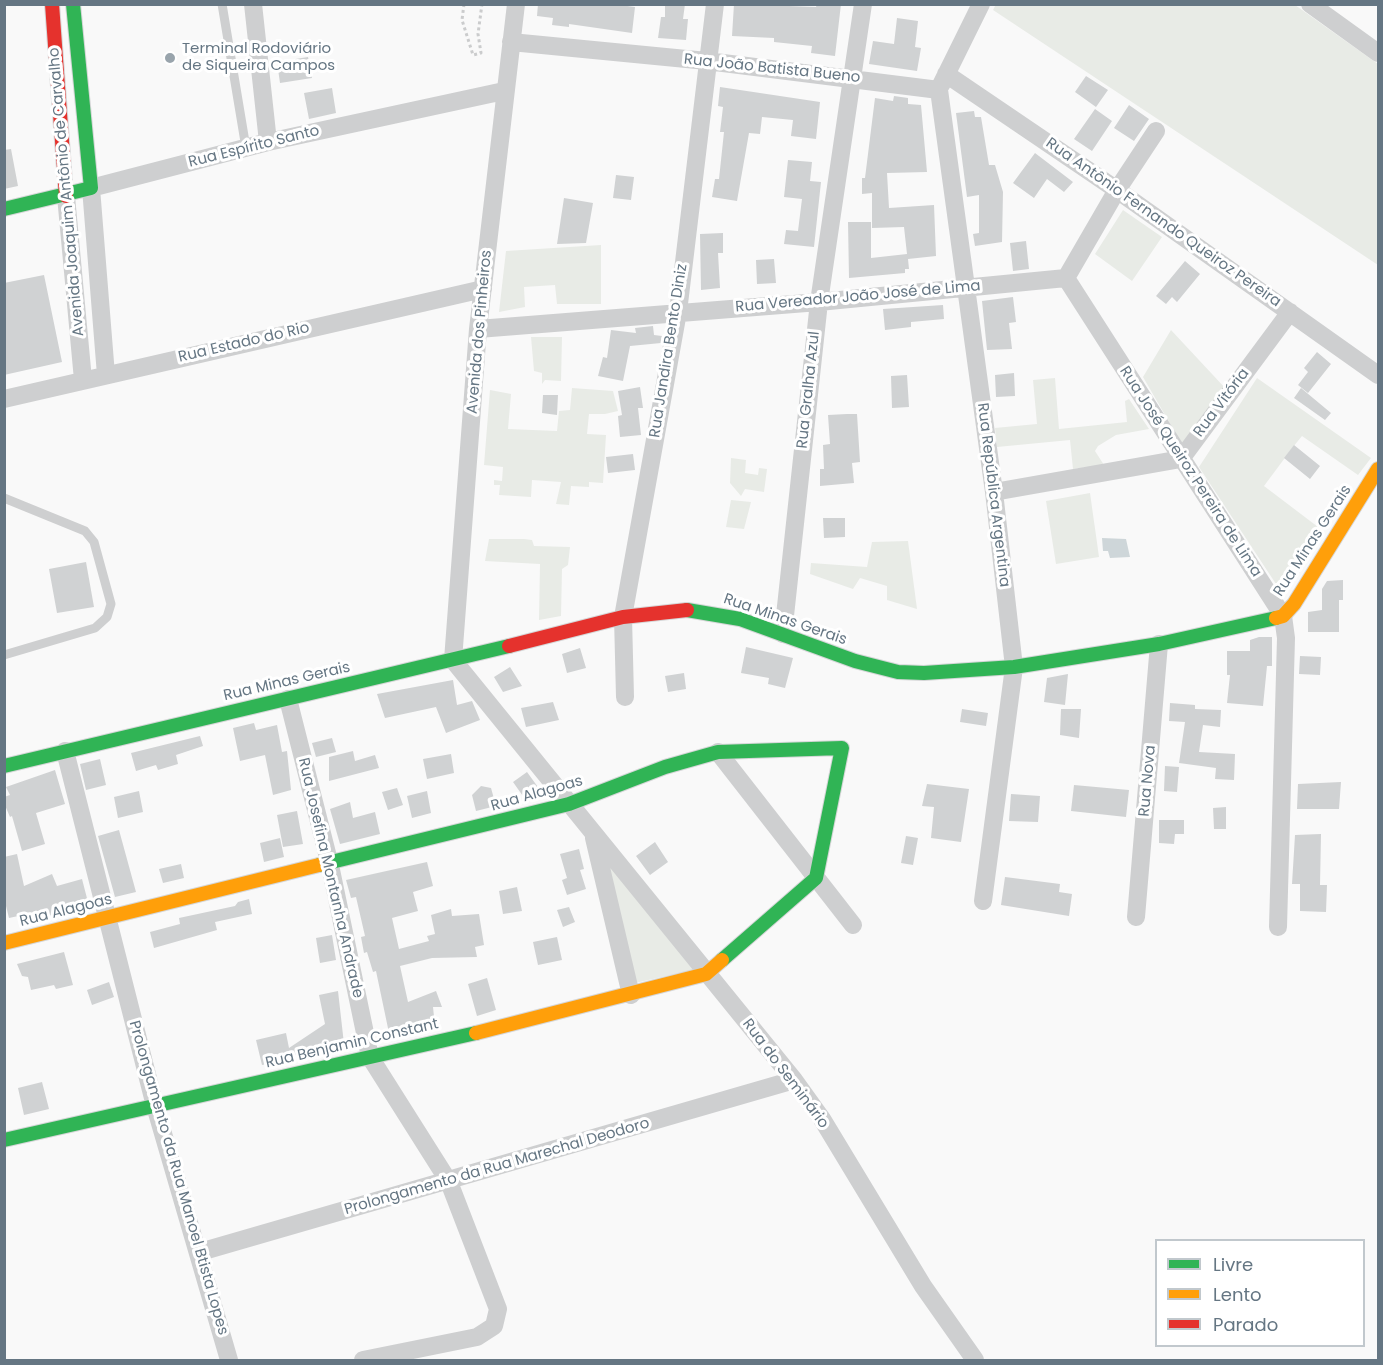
<!DOCTYPE html>
<html>
<head>
<meta charset="utf-8">
<style>
  body { margin:0 }
  #map { position:relative; width:1383px; height:1365px; overflow:hidden; background:#f9f9f9; font-family:Poppins,sans-serif }
  canvas { display:block }
  .frame { position:absolute; inset:0; border:6px solid #657683; pointer-events:none }
  .legend { position:absolute; left:1155px; top:1239px; width:210px; height:108px; box-sizing:border-box; background:#fff; border:2px solid #c1c8cd; margin:0; padding:8px 10px; list-style:none; font-size:18px; color:#657683 }
  .legend li { display:flex; align-items:center; gap:12px; height:30px }
  .legend b { width:30px; border:2px solid #c1c8cd }
</style>
</head>
<body>
<div id="map">
<canvas width="1383" height="1365"></canvas>
<div class="frame"></div>
<ul class="legend">
<li><b style="height:8px;background:#30b455"></b>Livre</li>
<li><b style="height:8px;background:#ff9f0a"></b>Lento</li>
<li><b style="height:8px;background:#e5322d"></b>Parado</li>
</ul>
</div>
<script>
const ctx = document.querySelector('canvas').getContext('2d');
ctx.lineJoin = 'round';
function fillPath(path, color) {
  ctx.fillStyle = color;
  ctx.fill(path, 'evenodd');
}
function toPath(rows) {
  const path = new Path2D();
  for (const r of rows) {
    path.moveTo(r[0], r[1]);
    for (let i = 2; i < r.length; i += 2) path.lineTo(r[i], r[i + 1]);
  }
  return path;
}
function stroke(path, color, width, dash) {
  ctx.strokeStyle = color;
  ctx.lineWidth = width;
  ctx.lineCap = dash ? 'butt' : 'round';
  ctx.setLineDash(dash || []);
  ctx.stroke(path);
}
function label(font, color, halo, rows, align = 'center') {
  ctx.font = font + ' Poppins,sans-serif';
  ctx.lineWidth = 6;
  ctx.setLineDash([]);
  ctx.textBaseline = 'middle';
  ctx.strokeStyle = halo;
  ctx.fillStyle = color;
  for (const [text, x, y, turn = 0] of rows) {
    ctx.save();
    ctx.translate(x, y);
    ctx.rotate((+turn || 0) * Math.PI / 180);
    ctx.textAlign = isNaN(turn) ? turn : align;
    if (halo) ctx.strokeText(text, 0, 0);
    ctx.fillText(text, 0, 0);
    ctx.restore();
  }
}
const green = toPath([
  [996,4,1295,5,1378,64,1378,265,993,10],
  [1123,210,1162,237,1132,281,1095,254],
  [601,245,601,304,557,304,555,285,524,287,525,307,499,312,506,251],
  [1171,330,1226,389,1183,446,1143,377],
  [531,337,562,337,561,381,545,380,542,384,542,373,534,371],
  [1055,378,1059,429,1127,422,1125,401,1129,399,1149,429,1116,435,1098,446,1095,451,1104,465,1073,469,1070,440,997,447,995,428,1037,424,1033,380],
  [1257,378,1371,458,1358,475,1302,436,1293,447,1264,486,1322,530,1276,584,1199,467],
  [572,388,613,391,618,411,605,414,589,414,587,434,606,435,603,483,589,482,589,487,571,486,569,505,556,504,561,482,532,480,531,497,499,495,500,485,494,485,494,480,502,481,503,467,484,465,490,390,511,394,508,429,557,431,559,411,570,410],
  [731,458,746,460,745,473,758,475,759,468,767,469,764,492,745,489,741,496,730,483],
  [1090,493,1099,557,1056,564,1046,501],
  [731,500,751,502,744,529,726,527],
  [489,539,524,539,532,540,534,546,570,547,568,565,562,569,561,616,539,620,540,564,485,561],
  [908,541,917,609,887,600,887,586,860,578,853,589,810,574,811,563,867,567,872,542],
  [611,862,697,969,635,983,605,870]
]);
const water = toPath([
  [1102,538,1126,539,1130,557,1110,558,1108,551,1103,551]
]);
const building = toPath([
  [538,4,612,4,635,7,632,33,569,24,569,27,552,25,553,18,537,16],
  [665,4,685,4,683,19,688,19,686,40,658,38,661,17,665,17],
  [734,4,816,7,817,4,841,4,835,56,811,53,812,46,774,42,774,38,732,36],
  [897,18,918,21,915,47,921,48,917,71,869,64,873,41,894,44],
  [308,57,312,78,280,83,277,62],
  [1086,76,1108,90,1096,107,1075,92],
  [720,87,820,102,816,139,791,136,793,120,762,117,760,134,749,133,737,201,712,197,715,179,719,179,724,132,720,132,723,107,718,106],
  [332,88,336,113,309,119,304,93],
  [894,96,908,98,908,104,921,105,927,172,887,173,889,208,934,205,936,256,908,259,909,269,905,269,905,273,849,278,848,222,871,222,871,258,907,254,904,227,872,228,872,193,862,194,862,178,865,178,875,98,893,101],
  [1129,105,1149,119,1134,141,1114,128],
  [1095,109,1112,121,1092,151,1074,139],
  [974,111,975,117,981,117,989,165,995,165,1003,192,1002,242,975,246,973,234,979,233,979,195,967,197,956,113],
  [11,149,18,186,4,189,4,150],
  [1035,153,1073,182,1064,192,1047,179,1034,198,1013,183],
  [788,160,812,162,810,181,821,182,814,247,784,244,786,230,798,231,802,199,784,197],
  [616,175,634,177,631,200,613,198],
  [564,198,593,203,586,243,557,244],
  [723,233,723,253,718,253,720,288,701,290,700,234],
  [1026,241,1029,269,1013,271,1010,243],
  [774,259,776,283,757,284,756,260],
  [1185,261,1200,274,1177,302,1172,297,1166,304,1156,296],
  [44,275,62,362,4,375,4,283],
  [1013,297,1016,322,1009,323,1012,349,987,350,982,301],
  [943,305,944,319,911,322,911,327,885,330,883,309],
  [653,326,654,335,662,336,661,343,630,346,623,381,598,376,603,357,607,358,611,330,636,333,635,328],
  [1317,352,1331,364,1308,393,1298,385,1308,372,1304,368],
  [1014,373,1015,396,996,397,995,375],
  [907,375,909,407,892,408,891,376],
  [640,387,643,408,638,408,641,435,620,437,618,416,622,415,618,391],
  [1301,388,1331,413,1325,420,1294,398],
  [543,395,558,395,557,415,542,413],
  [847,414,857,414,860,462,852,463,854,483,820,486,820,469,824,469,823,445,830,444,828,415],
  [1294,445,1320,466,1310,479,1284,458],
  [633,454,635,470,608,473,606,457],
  [823,518,845,518,845,537,824,538],
  [86,562,94,607,57,613,49,569],
  [1343,580,1343,600,1339,600,1339,632,1308,632,1308,612,1322,610,1322,589,1327,581],
  [1259,637,1272,637,1272,666,1267,666,1263,706,1227,703,1230,675,1227,675,1227,651,1250,651,1250,640],
  [746,647,793,658,785,688,768,684,769,678,741,673],
  [580,648,586,668,567,673,562,654],
  [1300,656,1321,657,1320,675,1299,674],
  [510,667,522,686,503,692,494,677],
  [684,673,686,689,668,692,665,676],
  [1068,674,1065,705,1044,702,1047,678],
  [453,680,457,705,472,701,480,720,446,733,436,707,385,718,377,694],
  [553,702,559,720,526,727,521,708],
  [1170,703,1195,705,1195,709,1221,710,1220,727,1203,725,1199,752,1235,754,1234,780,1215,779,1216,768,1179,763,1185,722,1169,721],
  [962,709,988,713,986,726,960,722],
  [1061,709,1081,709,1079,738,1060,735],
  [254,723,256,730,277,725,282,752,287,751,291,790,273,795,265,755,240,761,233,728],
  [200,736,203,746,176,755,178,764,158,770,156,765,136,771,131,753],
  [332,738,336,752,316,757,312,743],
  [353,751,355,761,375,755,379,768,329,781,329,757],
  [451,754,454,773,427,779,423,759],
  [100,759,106,785,86,790,80,764],
  [1165,766,1179,767,1177,792,1164,791],
  [55,770,65,804,36,813,45,844,22,851,12,816,10,817,4,803,4,797,10,795,6,787],
  [527,772,543,794,542,794,525,799,513,782],
  [1341,782,1339,809,1297,809,1298,784],
  [927,784,969,789,961,842,931,838,934,807,922,806],
  [1074,785,1129,790,1126,817,1071,811],
  [481,786,491,788,496,806,476,811,472,795],
  [397,788,403,805,388,810,382,792],
  [139,791,143,812,118,818,114,797],
  [427,791,431,813,412,818,407,796],
  [1011,794,1040,796,1038,822,1009,821],
  [350,802,353,818,375,812,380,834,340,844,330,809],
  [1226,807,1226,829,1214,829,1213,808],
  [297,811,303,844,283,847,277,815],
  [1159,820,1184,820,1184,834,1175,834,1174,844,1159,843],
  [119,830,136,892,115,897,98,836],
  [1321,834,1320,885,1327,885,1326,912,1300,911,1300,884,1292,884,1295,835],
  [906,836,918,838,913,865,901,863],
  [280,838,284,857,264,862,260,843],
  [655,842,668,862,650,875,636,856],
  [579,849,584,869,580,870,586,889,567,895,562,880,567,878,560,854],
  [17,854,24,886,52,874,57,886,82,879,89,906,48,916,46,910,9,918,4,898,4,857],
  [427,862,433,886,413,892,418,911,392,918,399,949,429,941,427,936,435,934,431,915,451,909,452,916,479,914,484,945,475,947,477,957,432,958,400,966,408,1002,436,991,442,1007,433,1007,435,1026,420,1030,420,1026,389,1033,376,971,373,972,367,952,364,953,361,937,365,936,356,897,351,898,346,880],
  [181,864,184,878,163,883,159,869],
  [1005,877,1060,884,1059,892,1072,894,1069,916,1001,905],
  [517,887,522,911,503,914,499,891],
  [249,899,252,914,215,922,217,930,154,948,150,932,180,924,179,918,235,906,238,902],
  [569,907,575,922,563,927,557,910],
  [332,935,336,960,320,963,316,938],
  [557,937,562,960,538,965,533,942],
  [64,952,73,985,56,989,54,985,31,990,28,977,22,976,17,964],
  [487,978,496,1010,477,1016,468,984],
  [109,982,114,997,92,1005,87,990],
  [338,991,344,1044,322,1048,322,1052,317,1053,291,1055,292,1059,262,1065,256,1040,286,1033,289,1048,325,1024,319,995],
  [42,1082,49,1109,24,1115,18,1088]
]);
const path = toPath([
  [464,4,462,20,473,55,481,53,478,34,482,4]
]);
const lane = toPath([
  [222,4,246,148],
  [4,498,85,531,94,542,111,604,107,617,95,628,4,655]
]);
const street = toPath([
  [253,4,268,142],
  [516,4,478,329,453,660,794,1080,822,1119,923,1286,975,1360],
  [1310,4,1378,53],
  [511,42,707,61,939,90],
  [946,74,1117,190,1378,375],
  [941,85,981,4],
  [939,90,994,492,1014,667,983,901],
  [66,196,83,380],
  [1066,278,1283,616,1286,638,1278,927],
  [478,329,819,302,1066,278,1117,190,1156,131],
  [106,375,91,188,268,142,504,91],
  [4,399,483,289],
  [994,492,1181,459,1290,312],
  [783,634,819,302,863,4],
  [625,697,623,617,678,312,715,4],
  [288,699,330,865,370,1057,449,1182,498,1309,494,1326,477,1337,363,1360],
  [65,751,155,1106,229,1360],
  [718,752,853,925],
  [594,838,631,995],
  [1136,917,1159,644],
  [200,1252,794,1080]
]);
const fast = toPath([
  [4,209,91,188,73,4],
  [687,610,740,619,855,661,898,672,924,673,1014,667,1159,644,1276,618],
  [4,766,509,646],
  [319,865,569,804,665,767,718,752,842,748,816,878,722,960],
  [4,1140,476,1033]
]);
const slow = toPath([
  [1276,618,1283,616,1294,604,1378,469],
  [4,943,319,865],
  [476,1033,706,974,722,960]
]);
const jam = toPath([
  [52,4,66,196],
  [509,646,623,617,687,610]
]);
const markers = [
  [170,58,6,"#99a4ac"]
];
const poiNames = [
  ["Terminal Rodoviário",182,49],
  ["de Siqueira Campos",182,66]
];
const streetNames = [
  ["Rua João Batista Bueno",772,69,6],
  ["Rua Espírito Santo",254,147,-14],
  ["Avenida Joaquim Antônio de Carvalho",67,192,-95],
  ["Rua Antônio Fernando Queiroz Pereira",1163,223,35],
  ["Rua Vereador João José de Lima",858,297,-5],
  ["Avenida dos Pinheiros",480,332,-85],
  ["Rua Estado do Rio",244,343,-13],
  ["Rua Jandira Bento Diniz",669,351,-81],
  ["Rua Gralha Azul",809,390,-84],
  ["Rua Vitória",1222,403,-53],
  ["Rua José Queiroz Pereira de Lima",1190,472,57],
  ["Rua República Argentina",993,495,83],
  ["Rua Minas Gerais",1313,541,-57],
  ["Rua Minas Gerais",785,620,19],
  ["Rua Minas Gerais",287,682,-13],
  ["Rua Nova",1148,781,-85],
  ["Rua Alagoas",537,794,-16],
  ["Rua Josefina Montanha Andrade",330,878,77],
  ["Rua Alagoas",66,911,-14],
  ["Rua Benjamin Constant",352,1044,-13],
  ["Rua do Seminário",785,1074,53],
  ["Prolongamento da Rua Marechal Deodoro",497,1167,-16],
  ["Prolongamento da Rua Manoel Btista Lopes",178,1178,74]
];
fillPath(green, '#e8ebe6');
fillPath(water, '#ced6d9');
fillPath(building, '#d0d2d3');
stroke(fast, '#d5d6d7', 16);
stroke(slow, '#d5d6d7', 16);
stroke(jam, '#d5d6d7', 16);
stroke(path, '#cbcccd', 3, [3, 3]);
stroke(lane, '#cecfd0', 9);
stroke(street, '#cecfd0', 18);
stroke(fast, '#30b455', 14);
stroke(slow, '#ff9f0a', 14);
stroke(jam, '#e5322d', 14);
for (const [x, y, r, color] of markers) {
  const dot = new Path2D();
  dot.arc(x, y, r, 0, 2 * Math.PI);
  ctx.fillStyle = color;
  ctx.fill(dot);
  stroke(dot, '#fff', 2);
}
label('15px', '#657683', '#fff', poiNames, 'left');
label('15px', '#657683', '#fff', streetNames);
</script>
</body>
</html>
